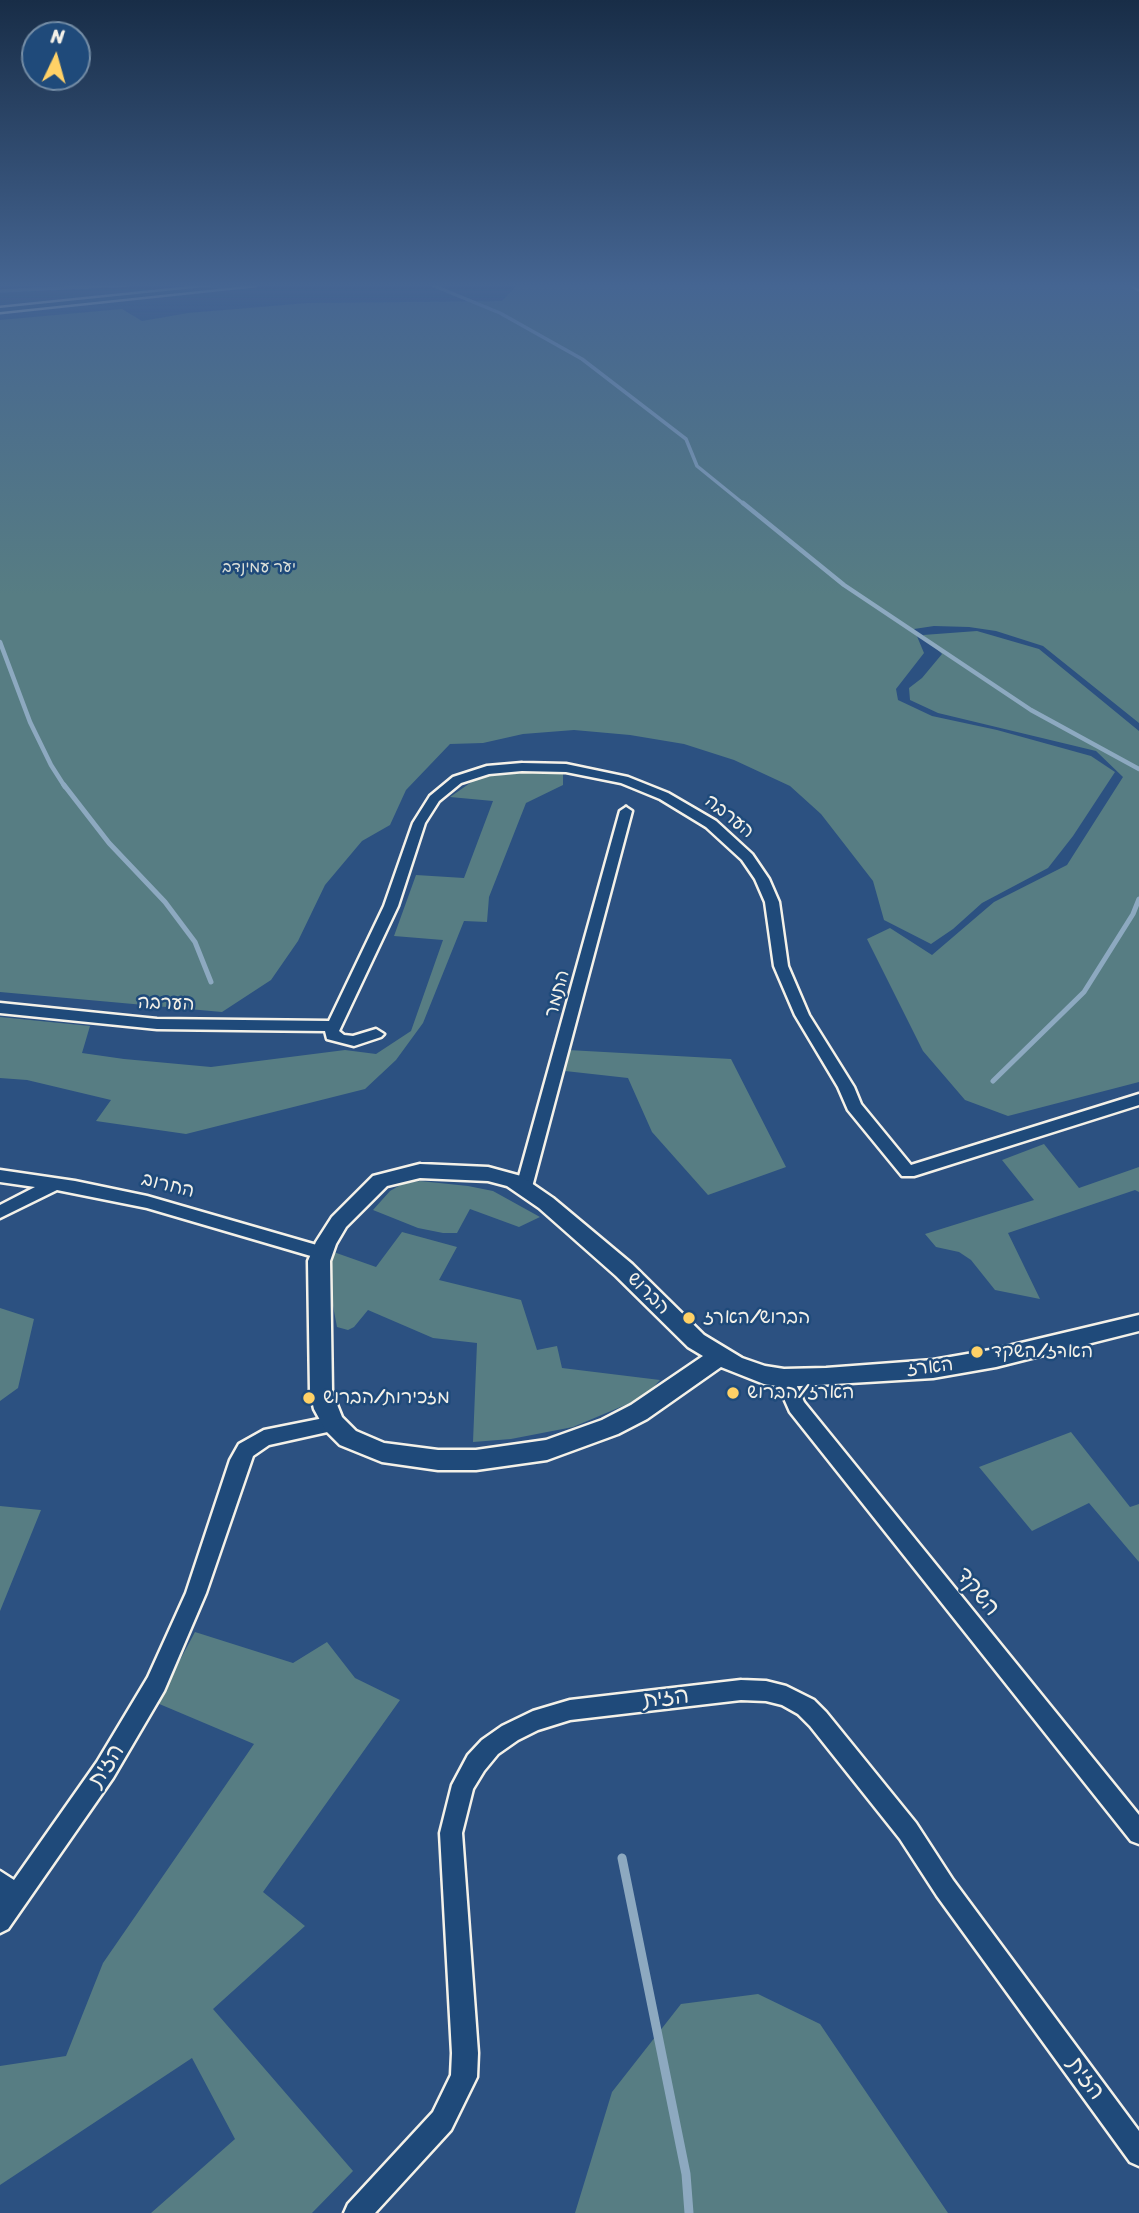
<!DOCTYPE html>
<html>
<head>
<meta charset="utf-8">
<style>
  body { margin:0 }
  #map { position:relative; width:1139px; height:2213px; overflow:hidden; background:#2c5181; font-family:Sriracha,sans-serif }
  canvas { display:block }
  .north { position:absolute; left:21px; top:21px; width:70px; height:70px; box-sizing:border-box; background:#1f4a7a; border:2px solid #748da6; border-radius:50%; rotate:5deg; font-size:19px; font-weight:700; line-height:28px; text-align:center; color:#f4f1e8 }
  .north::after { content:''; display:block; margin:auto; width:24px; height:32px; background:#ffd166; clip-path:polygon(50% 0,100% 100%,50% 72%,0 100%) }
</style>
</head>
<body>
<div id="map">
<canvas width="1139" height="2213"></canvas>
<div class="north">N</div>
</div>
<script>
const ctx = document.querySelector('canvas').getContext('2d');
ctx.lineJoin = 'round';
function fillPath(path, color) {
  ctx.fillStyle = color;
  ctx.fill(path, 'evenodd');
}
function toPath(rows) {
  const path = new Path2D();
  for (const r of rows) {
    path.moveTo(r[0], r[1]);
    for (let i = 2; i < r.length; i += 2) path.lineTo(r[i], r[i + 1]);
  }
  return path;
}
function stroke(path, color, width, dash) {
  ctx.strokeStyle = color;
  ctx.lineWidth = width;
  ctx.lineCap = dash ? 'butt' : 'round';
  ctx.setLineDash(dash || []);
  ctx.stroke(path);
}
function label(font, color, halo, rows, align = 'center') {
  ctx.font = font + ' Sriracha,"Playpen Sans Hebrew",sans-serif';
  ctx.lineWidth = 5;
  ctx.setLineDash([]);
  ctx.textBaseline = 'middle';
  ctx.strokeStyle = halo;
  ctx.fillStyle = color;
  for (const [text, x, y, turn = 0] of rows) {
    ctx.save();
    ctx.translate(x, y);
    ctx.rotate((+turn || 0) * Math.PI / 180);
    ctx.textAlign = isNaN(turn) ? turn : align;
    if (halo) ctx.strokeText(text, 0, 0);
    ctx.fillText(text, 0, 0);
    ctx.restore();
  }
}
const green = toPath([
  [517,285,1139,285,1139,723,1043,646,996,631,969,627,934,626,914,629,924,653,896,689,898,700,932,716,997,730,1091,756,1115,772,1073,836,1048,868,982,903,953,929,931,944,884,920,873,881,821,814,790,786,734,760,684,744,630,735,574,730,523,734,483,743,450,744,406,790,390,825,362,841,325,885,298,941,271,980,222,1012,0,992,0,320,122,309,142,321,188,313,307,303,502,301],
  [977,631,1039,649,1139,731,1139,1082,1008,1116,965,1100,923,1051,867,939,890,928,932,955,994,902,1067,865,1123,777,1096,751,938,713,910,700,909,688,922,678,942,654,923,635],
  [532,772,563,773,563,785,526,803,489,897,487,922,464,921,423,1023,396,1060,365,1089,186,1134,96,1121,111,1100,27,1080,0,1078,0,1017,90,1026,82,1053,124,1059,211,1067,345,1050,376,1054,411,1031,443,940,394,936,416,875,464,878,493,801,450,797,473,781,488,776],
  [568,1050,731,1059,786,1167,708,1195,652,1132,628,1078,565,1071],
  [1044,1144,1079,1188,1139,1167,1139,1192,1135,1190,1008,1233,1040,1299,995,1290,971,1260,959,1252,936,1247,925,1234,1034,1200,1002,1160],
  [420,1181,468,1186,493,1191,540,1217,519,1227,470,1209,457,1233,443,1233,418,1228,373,1210,390,1191,402,1184],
  [402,1232,457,1247,439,1280,521,1300,537,1350,557,1346,562,1368,660,1380,648,1393,630,1403,573,1427,511,1439,473,1442,477,1343,433,1338,368,1310,354,1327,348,1330,337,1327,324,1258,328,1250,376,1267],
  [0,1308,34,1319,18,1388,0,1401],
  [1071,1432,1130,1507,1139,1504,1139,1562,1089,1503,1032,1531,979,1467],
  [0,1506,41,1510,0,1611],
  [195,1632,293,1663,327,1642,355,1678,400,1700,263,1892,305,1926,213,2009,353,2171,312,2213,151,2213,235,2139,192,2058,0,2185,0,2066,66,2056,103,1963,254,1744,157,1703],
  [758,1994,820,2024,948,2213,575,2213,612,2092,681,2004]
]);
const streamFar3 = toPath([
  [432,285,500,313,582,359,686,439,697,466,745,505],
  [0,291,128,285]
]);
const streamFar2 = toPath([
  [743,503,844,585,1031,710,1139,769],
  [0,642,30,722,51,765,65,787]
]);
const streamFar1 = toPath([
  [64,785,109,843,165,902,195,942,211,982],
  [993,1081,1084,992,1133,914,1139,899]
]);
const stream = toPath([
  [622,1858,686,2174,689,2213]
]);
const minor = toPath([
  [224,285,255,285,0,312,0,308,224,285],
  [522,763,566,764,628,777,668,793,716,821,752,854,769,879,779,902,788,966,809,1015,854,1087,861,1104,911,1165,1139,1094,1139,1105,914,1176,902,1176,848,1110,838,1087,795,1015,774,966,765,902,755,879,742,860,706,827,660,799,621,783,566,772,522,771,489,774,461,783,439,801,425,823,398,906,339,1031,344,1035,353,1036,376,1029,384,1034,381,1037,354,1046,327,1039,325,1031,157,1029,0,1013,0,1003,157,1019,329,1021,384,906,413,823,430,796,453,777,487,766,522,763],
  [626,807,632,811,532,1187,530,1191,524,1193,518,1191,516,1187,620,811,626,807],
  [0,1170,75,1181,147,1196,327,1248,330,1253,327,1258,321,1259,147,1208,57,1190,0,1218,0,1205,35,1187,0,1182,0,1170],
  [784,1371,791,1373,804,1402,1139,1815,1139,1844,1131,1841,790,1412,775,1378,777,1373,784,1371],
  [334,1416,341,1419,343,1424,341,1429,269,1445,253,1456,206,1593,164,1691,113,1778,8,1929,0,1933,0,1871,14,1880,97,1762,148,1677,186,1593,230,1460,239,1444,264,1430,334,1416],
  [741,1680,766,1681,786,1686,814,1700,826,1712,916,1823,953,1880,1139,2131,1139,2166,1130,2162,937,1896,900,1839,810,1726,798,1714,782,1705,766,1701,741,1700,570,1720,538,1730,518,1740,498,1754,484,1771,473,1789,462,1833,478,2053,477,2077,451,2130,375,2213,344,2213,348,2204,433,2112,451,2075,452,2053,440,1833,452,1785,468,1755,482,1740,502,1726,533,1711,570,1700,741,1680]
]);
const tertiary = toPath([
  [420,1164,488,1167,521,1176,553,1198,632,1264,704,1335,742,1358,765,1366,784,1369,826,1368,933,1360,996,1349,1139,1315,1139,1331,996,1367,933,1378,784,1387,764,1384,721,1367,647,1419,618,1434,547,1460,476,1470,438,1470,382,1462,340,1445,326,1431,314,1409,310,1392,308,1261,316,1242,332,1217,373,1176,420,1164],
  [420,1178,488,1181,507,1186,539,1208,616,1276,688,1347,703,1356,631,1405,602,1420,546,1440,476,1450,438,1450,384,1443,356,1431,342,1417,332,1392,330,1261,336,1244,346,1227,387,1186,420,1178]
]);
const secondary = toPath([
  [1139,285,1139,289,1134,286,1134,285,1139,285]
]);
const markers = [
  [689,1318,7,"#ffd166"],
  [977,1352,7,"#ffd166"],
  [733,1393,7,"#ffd166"],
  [309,1398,7,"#ffd166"]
];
const farParknames = [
  ["יער עמינדב",259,568]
];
const streetNames = [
  ["הערבה",729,817,39],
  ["התמר",558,994,-75],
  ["הערבה",166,1004,2],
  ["החרוב",168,1186,14],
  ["הברוש",648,1294,45],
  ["הארז",930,1368,-7]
];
const poiNames = [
  ["הברוש/הארז",703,1318],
  ["הארז/השקד",991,1352],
  ["הארז/הברוש",747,1393],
  ["מזכירות/הברוש",323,1398]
];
const nearStreetnames = [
  ["השקד",977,1592,51],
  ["הזית",666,1699,-6],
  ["הזית",107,1766,-57],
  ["הזית",1085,2079,54]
];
fillPath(green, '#577d83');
stroke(streamFar3, '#8da9c0', 3.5);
stroke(streamFar2, '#8da9c0', 4.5);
stroke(streamFar1, '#8da9c0', 5);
stroke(stream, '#8da9c0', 9);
stroke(minor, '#f4f1e8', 5);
stroke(tertiary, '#f4f1e8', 5);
stroke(secondary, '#f4f1e8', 5);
fillPath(minor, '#1f4a7a');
fillPath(tertiary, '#1f4a7a');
fillPath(secondary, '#1f4a7a');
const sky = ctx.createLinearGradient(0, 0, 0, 595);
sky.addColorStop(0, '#182d47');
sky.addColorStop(0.48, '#456592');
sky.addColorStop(1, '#45659200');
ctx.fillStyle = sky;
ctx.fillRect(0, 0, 1139, 595);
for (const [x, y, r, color] of markers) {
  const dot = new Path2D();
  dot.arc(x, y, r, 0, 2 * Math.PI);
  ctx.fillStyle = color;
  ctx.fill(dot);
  stroke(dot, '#1f4a7a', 2.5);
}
label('16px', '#dce0d9', '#1f4a7a', farParknames);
label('19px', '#f4f1e8', '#1f4a7a', streetNames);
label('19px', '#f4f1e8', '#1f4a7a', poiNames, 'left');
label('23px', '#f4f1e8', '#1f4a7a', nearStreetnames);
</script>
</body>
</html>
